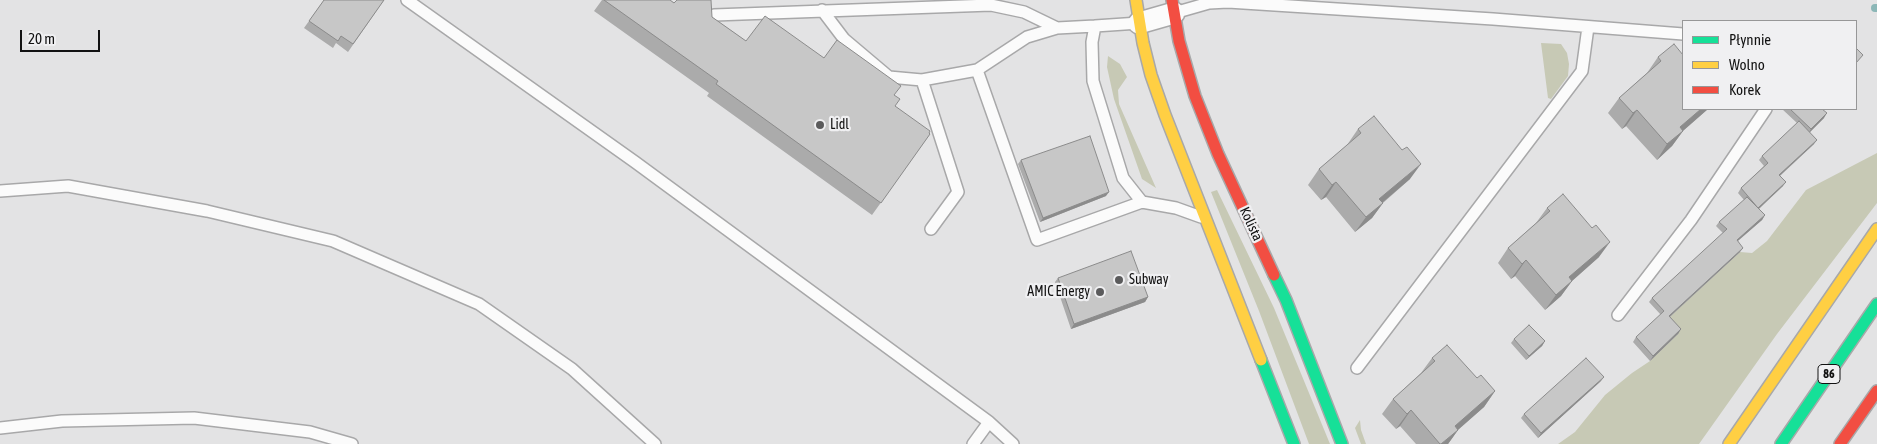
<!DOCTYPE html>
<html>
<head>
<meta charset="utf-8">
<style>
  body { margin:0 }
  #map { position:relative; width:1877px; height:444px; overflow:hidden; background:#e3e3e4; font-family:"Asap Condensed",sans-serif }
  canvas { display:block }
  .legend { position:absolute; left:1682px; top:20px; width:175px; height:90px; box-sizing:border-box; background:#f0f0f2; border:1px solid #979798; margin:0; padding:6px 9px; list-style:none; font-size:15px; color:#121212 }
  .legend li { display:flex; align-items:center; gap:10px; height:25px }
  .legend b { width:25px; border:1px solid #979798 }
  .scale { position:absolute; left:20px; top:30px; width:80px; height:22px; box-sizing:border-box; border:2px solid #121212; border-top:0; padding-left:6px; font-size:15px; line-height:18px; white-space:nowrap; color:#121212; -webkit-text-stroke:4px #f0f0f2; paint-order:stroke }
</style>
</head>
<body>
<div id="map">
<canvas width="1877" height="444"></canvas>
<ul class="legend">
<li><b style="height:6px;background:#16e098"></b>Płynnie</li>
<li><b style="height:6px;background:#ffcf43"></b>Wolno</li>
<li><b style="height:6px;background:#f24e42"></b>Korek</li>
</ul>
<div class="scale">20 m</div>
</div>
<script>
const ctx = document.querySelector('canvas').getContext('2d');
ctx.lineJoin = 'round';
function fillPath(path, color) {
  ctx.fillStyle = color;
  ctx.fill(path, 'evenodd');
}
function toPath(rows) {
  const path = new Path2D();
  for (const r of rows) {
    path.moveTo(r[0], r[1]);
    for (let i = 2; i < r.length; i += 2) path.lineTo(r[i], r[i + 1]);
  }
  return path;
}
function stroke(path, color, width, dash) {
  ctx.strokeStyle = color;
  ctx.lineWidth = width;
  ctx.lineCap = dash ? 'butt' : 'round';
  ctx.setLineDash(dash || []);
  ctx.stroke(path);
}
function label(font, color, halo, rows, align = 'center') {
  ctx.font = font + ' "Asap Condensed",sans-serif';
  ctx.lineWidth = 4.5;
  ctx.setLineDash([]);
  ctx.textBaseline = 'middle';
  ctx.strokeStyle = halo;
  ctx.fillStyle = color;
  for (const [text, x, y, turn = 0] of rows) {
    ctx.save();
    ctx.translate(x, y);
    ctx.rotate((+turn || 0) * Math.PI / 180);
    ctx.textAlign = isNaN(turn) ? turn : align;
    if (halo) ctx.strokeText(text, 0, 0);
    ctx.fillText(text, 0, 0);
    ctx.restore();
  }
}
const green = toPath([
  [1541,43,1561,44,1567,53,1569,64,1568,76,1551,99,1548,98],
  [1108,56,1120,64,1127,77,1118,90,1119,104,1156,188,1142,179,1114,99,1107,67],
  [1877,153,1877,203,1777,334,1699,444,1558,444,1575,432,1605,395,1632,373,1650,361,1678,334,1666,320,1740,252,1752,253,1767,241,1806,190],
  [1217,190,1274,308,1330,444,1309,444,1259,311,1211,192],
  [1360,420,1361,430,1366,444,1361,444,1355,428]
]);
const stream = toPath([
  [1875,8,1877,8]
]);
const lane = toPath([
  [407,0,635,162,989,422,1013,444],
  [822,10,844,39,889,77,922,80,977,70,1027,37,1057,28,1095,26],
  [1174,13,1209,3,1228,2,1493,19,1683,34],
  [714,15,991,5,1024,12,1057,28],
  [1139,23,1095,26,1092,42,1093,81,1123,178,1142,202],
  [977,70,1037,240,1142,202,1176,208,1201,217],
  [922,80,958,192,931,229],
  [0,191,68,186,207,211,333,241,479,304,572,369,655,444],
  [1618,315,1691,220,1766,109],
  [1357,368,1582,71,1588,27],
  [0,428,62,421,194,418,310,432,352,444],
  [973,444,989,422]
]);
const street = toPath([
  [1139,23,1174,13]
]);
const fast = toPath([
  [1274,275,1286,300,1342,444],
  [1261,360,1294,444],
  [1781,444,1877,304]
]);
const slow = toPath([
  [1136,0,1143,43,1151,75,1165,115,1261,360],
  [1729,444,1877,229]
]);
const jam = toPath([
  [1172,0,1179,41,1195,96,1218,154,1274,275],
  [1840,444,1877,391]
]);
const wall = toPath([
  [324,0,384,0,348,52,336,43,333,48,304,28],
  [602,0,670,0,674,3,712,17,746,41,824,58,894,95,895,106,930,134,872,215,707,96,709,93,594,11],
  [1658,57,1708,109,1683,131,1672,146,1657,160,1626,126,1622,129,1608,113,1619,98,1647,73],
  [1782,109,1822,109,1824,118,1810,132,1814,144,1780,176,1783,186,1759,209,1765,215,1762,220,1738,241,1740,252,1670,317,1681,329,1678,334,1650,361,1633,342,1636,337,1661,315,1649,302,1652,298,1723,233,1716,226,1719,222,1744,200,1738,193,1741,188,1764,166,1759,160,1762,156,1797,123],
  [1358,129,1410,179,1383,203,1372,218,1355,232,1326,197,1321,200,1308,185,1319,169,1347,145],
  [1021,160,1106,196,1040,222,1018,164],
  [1547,208,1599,257,1572,281,1561,296,1545,310,1515,276,1511,279,1498,263,1508,248,1536,223],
  [1058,278,1148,297,1145,302,1071,329,1055,282],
  [1514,339,1545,341,1542,346,1526,360,1511,343],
  [1432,358,1477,378,1495,391,1484,407,1458,430,1448,444,1416,444,1400,426,1396,429,1382,414,1393,399,1421,373],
  [1601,381,1538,438,1521,418,1524,414]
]);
const shadedWall = toPath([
  [1701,109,1708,109,1669,143,1680,127],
  [1637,110,1626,126,1622,129,1633,113],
  [1827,113,1824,118,1808,134,1811,129],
  [1683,131,1672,146,1657,160,1667,144],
  [1817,140,1814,144,1776,179,1779,175],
  [1421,164,1410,179,1369,214,1379,199],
  [1336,182,1326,197,1321,200,1332,185],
  [1786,182,1783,186,1755,212,1758,208],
  [1109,192,1106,196,1040,222,1043,218],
  [1383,203,1372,218,1355,232,1366,217],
  [1765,215,1762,220,1734,244,1737,240],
  [1610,242,1599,257,1563,289,1572,281,1561,296,1545,310,1569,277],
  [1743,248,1740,252,1666,320,1669,316],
  [1526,260,1515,276,1511,279,1522,264],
  [1148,297,1145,302,1071,329,1074,324],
  [1681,329,1678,334,1650,361,1653,356],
  [1545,341,1542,346,1526,360,1529,356],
  [1604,377,1601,381,1538,438,1541,433],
  [1495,391,1484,407,1444,442,1455,426],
  [1411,410,1400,426,1396,429,1407,414],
  [1458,430,1448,444,1441,444]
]);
const building = toPath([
  [324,0,384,0,353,44,341,36,338,41,309,21,324,0],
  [604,0,670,0,674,3,677,0,711,0,712,17,746,41,765,16,824,58,837,40,901,86,894,95,900,99,895,106,930,131,929,133,930,134,881,203,716,84,718,81,604,0],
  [1674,44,1683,55,1683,109,1701,109,1680,127,1683,131,1667,144,1637,110,1633,113,1619,98,1661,61,1658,57,1674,44],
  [1856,48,1863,55,1856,63,1856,48],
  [1790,109,1822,109,1827,113,1811,129,1790,109],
  [1374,116,1402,150,1407,147,1421,164,1379,199,1383,203,1366,217,1336,182,1332,185,1319,169,1361,133,1358,129,1374,116],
  [1799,121,1817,140,1779,175,1786,182,1758,208,1741,188,1768,163,1762,156,1799,121],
  [1090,136,1109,192,1043,218,1021,160,1090,136],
  [1563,194,1592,228,1596,225,1610,242,1569,277,1572,281,1556,295,1526,260,1522,264,1508,248,1550,211,1547,208,1563,194],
  [1747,197,1765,215,1737,240,1743,248,1669,316,1681,329,1653,356,1636,337,1664,311,1652,298,1727,229,1719,222,1747,197],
  [1131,251,1148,297,1074,324,1058,278,1131,251],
  [1529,325,1545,341,1529,356,1514,339,1529,325],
  [1447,345,1477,378,1481,375,1495,391,1455,426,1458,430,1441,444,1440,444,1411,410,1407,414,1393,399,1435,361,1432,358,1447,345],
  [1586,358,1604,377,1541,433,1524,414,1586,358]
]);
const markers = [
  [820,125,5,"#5b5b5c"],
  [1119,280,5,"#5b5b5c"],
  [1100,292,5,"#5b5b5c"]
];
const shields = [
  [1829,374,22]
];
const shieldNames = [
  ["86",1829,374]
];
const poiNames = [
  ["Lidl",830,125],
  ["Subway",1129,280],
  ["AMIC Energy",1090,292,"right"]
];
const streetNames = [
  ["Kolista",1251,224,65]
];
fillPath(green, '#c7c9b5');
stroke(stream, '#8cb7b7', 8);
stroke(lane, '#a8a8a9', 14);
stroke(street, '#a8a8a9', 24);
stroke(fast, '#a8a8a9', 14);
stroke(slow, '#a8a8a9', 14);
stroke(jam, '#a8a8a9', 14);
stroke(lane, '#fbfbfb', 11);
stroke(street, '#fbfbfb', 21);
stroke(fast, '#16e098', 11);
stroke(slow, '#ffcf43', 11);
stroke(jam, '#f24e42', 11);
fillPath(wall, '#ababab');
fillPath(shadedWall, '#8b8b8b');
fillPath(building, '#c7c7c7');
stroke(building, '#8b8b8b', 1);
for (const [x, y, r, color] of markers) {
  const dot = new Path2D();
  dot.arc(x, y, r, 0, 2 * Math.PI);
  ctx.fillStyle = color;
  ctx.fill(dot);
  stroke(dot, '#f0f0f2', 2);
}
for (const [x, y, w] of shields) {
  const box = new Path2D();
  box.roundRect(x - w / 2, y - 9.5, w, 19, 4);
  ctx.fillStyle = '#f0f0f2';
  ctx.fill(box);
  stroke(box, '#121212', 1);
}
label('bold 12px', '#121212', null, shieldNames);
label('14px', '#121212', '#f0f0f2', poiNames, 'left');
label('14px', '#121212', '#f0f0f2', streetNames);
</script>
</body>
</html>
